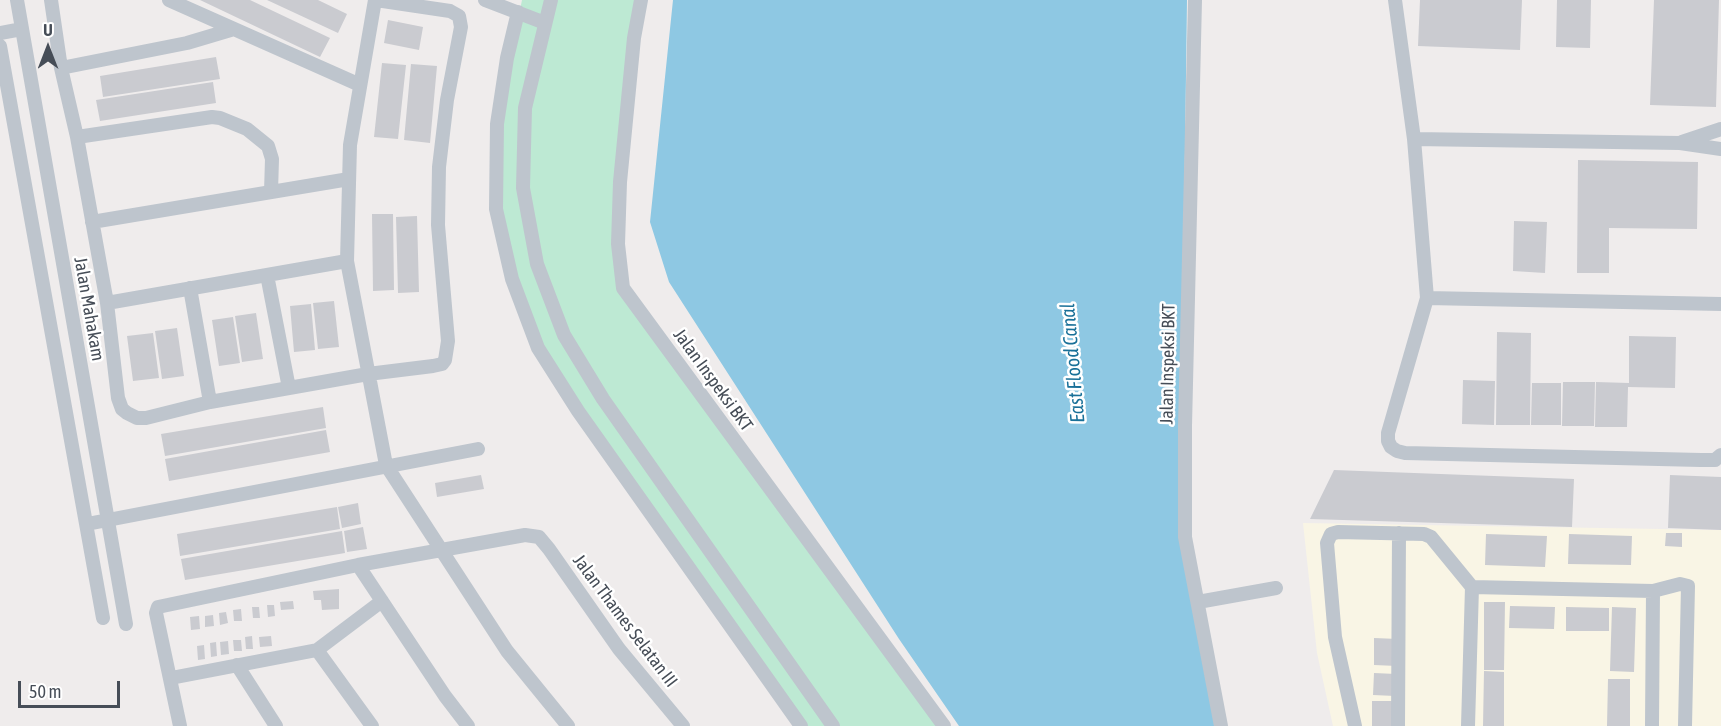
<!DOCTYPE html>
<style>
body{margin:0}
#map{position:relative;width:1721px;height:726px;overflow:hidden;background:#efecec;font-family:"Asap Condensed",sans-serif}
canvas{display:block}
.north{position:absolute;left:18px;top:18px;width:60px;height:60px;-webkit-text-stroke:4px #fff;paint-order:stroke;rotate:0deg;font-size:16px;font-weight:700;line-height:24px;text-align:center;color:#464d57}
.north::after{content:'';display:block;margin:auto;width:21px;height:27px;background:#464d57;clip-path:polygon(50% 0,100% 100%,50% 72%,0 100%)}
.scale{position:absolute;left:18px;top:681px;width:102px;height:27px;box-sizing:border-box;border:3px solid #464d57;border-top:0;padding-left:8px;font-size:18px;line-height:21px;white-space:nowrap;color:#464d57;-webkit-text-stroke:4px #fff;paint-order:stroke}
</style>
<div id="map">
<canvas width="1721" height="726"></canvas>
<div class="north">U</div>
<div class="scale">50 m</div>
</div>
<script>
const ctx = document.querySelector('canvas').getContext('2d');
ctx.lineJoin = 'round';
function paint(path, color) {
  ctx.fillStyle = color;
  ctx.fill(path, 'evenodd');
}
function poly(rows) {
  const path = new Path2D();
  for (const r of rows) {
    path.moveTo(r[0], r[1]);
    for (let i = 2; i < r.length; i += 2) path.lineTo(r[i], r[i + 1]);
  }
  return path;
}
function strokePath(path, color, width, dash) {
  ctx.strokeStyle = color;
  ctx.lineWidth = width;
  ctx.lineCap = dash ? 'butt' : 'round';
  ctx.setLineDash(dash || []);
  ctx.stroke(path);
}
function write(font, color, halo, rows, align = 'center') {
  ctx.font = font + ' "Asap Condensed",sans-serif';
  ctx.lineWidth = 5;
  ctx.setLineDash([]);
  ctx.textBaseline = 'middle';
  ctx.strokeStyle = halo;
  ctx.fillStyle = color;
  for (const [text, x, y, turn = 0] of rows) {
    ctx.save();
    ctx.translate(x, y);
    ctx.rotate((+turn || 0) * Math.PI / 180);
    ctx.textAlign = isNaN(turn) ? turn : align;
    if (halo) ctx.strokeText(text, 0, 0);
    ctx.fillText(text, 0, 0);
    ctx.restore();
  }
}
const commercial = poly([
 [1303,523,1721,530,1721,726,1333,726,1317,653]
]);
const green = poly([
 [522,0,644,0,623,154,623,288,943,726,801,726,538,348,496,209,497,124]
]);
const water = poly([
 [673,0,1187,0,1180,525,1216,726,959,726,899,639,669,282,650,222]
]);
const building = poly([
 [200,0,250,0,330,38,320,57],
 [267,0,318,0,347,14,338,33],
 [1420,0,1522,0,1520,50,1418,46],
 [1557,0,1591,0,1590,48,1556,47],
 [1654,0,1719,0,1716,107,1650,105],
 [388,20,423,27,419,50,384,43],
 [216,57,220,79,103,97,100,76],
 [382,63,406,65,398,139,374,137],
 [411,64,437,66,430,143,404,140],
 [213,82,216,103,100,121,96,100],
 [1578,160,1698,162,1697,229,1609,228,1609,273,1577,273],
 [372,214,393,214,394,290,373,291],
 [417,216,419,292,398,293,396,217],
 [1514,221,1547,222,1545,273,1513,271],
 [334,301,339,347,318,349,313,303],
 [311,304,315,350,294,352,290,306],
 [256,313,263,359,242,362,235,316],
 [233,317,240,363,219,366,212,320],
 [177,328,184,376,162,379,155,331],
 [1497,332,1531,333,1530,425,1496,425],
 [153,333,159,378,133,381,127,336],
 [1629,336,1676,337,1675,388,1628,387,1627,427,1595,427,1596,382,1629,383],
 [1463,380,1495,381,1494,425,1462,424],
 [1563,382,1595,382,1594,426,1562,426],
 [1532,383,1561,383,1561,425,1531,425],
 [323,407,326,428,165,456,161,434],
 [326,430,330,452,169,481,165,459],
 [1334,470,1574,479,1572,527,1310,519],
 [481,475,484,489,437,497,435,483],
 [1670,475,1721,477,1721,530,1668,528],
 [358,503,361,524,342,528,338,507],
 [337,507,340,529,180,556,177,534],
 [363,527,367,549,347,552,344,531],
 [342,531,345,553,185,580,181,559],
 [1666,533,1682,533,1682,547,1665,546],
 [1486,534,1547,536,1545,567,1485,565],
 [1569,534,1632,536,1631,565,1568,564],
 [339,589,339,609,322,610,321,600,314,600,313,591],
 [293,601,294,609,281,610,280,602],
 [1484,602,1505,602,1504,670,1484,670],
 [267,605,274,605,275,616,268,617],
 [1510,606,1555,607,1554,629,1509,628],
 [252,607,259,607,260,618,253,618],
 [1566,607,1609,608,1609,631,1566,631],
 [1612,607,1636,608,1634,672,1610,671],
 [241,609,242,621,234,621,233,610],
 [226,612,228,623,220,625,219,613],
 [213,615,214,626,205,627,205,616],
 [199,616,200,629,191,630,190,617],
 [252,636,253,649,246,649,245,637],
 [271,636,272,646,260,647,259,637],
 [1374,638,1398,639,1397,666,1374,665],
 [233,640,241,640,242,651,234,651],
 [228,641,229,654,221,655,220,642],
 [216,642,217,656,211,657,210,643],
 [204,645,205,659,198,660,197,646],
 [1484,671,1504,672,1504,726,1483,726],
 [1374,673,1396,674,1395,696,1373,695],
 [1608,679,1630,679,1630,726,1607,726],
 [1372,701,1395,701,1395,726,1372,726]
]);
const minor = poly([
 [17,0,126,624],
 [51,0,61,68,77,137,107,303,118,398,122,409,127,413,137,418,146,418,210,402,368,374,433,366,442,364,445,360,448,341,438,225,439,167,447,100,461,27,459,16,450,11,376,0],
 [169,0,360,85],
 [375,0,350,145,347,261,386,465,507,651,568,726],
 [485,0,545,23],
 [551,0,525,108,523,188,537,264,564,335,603,399,833,726],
 [641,0,634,38,620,182,618,244,623,288,944,726],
 [1195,0,1185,426,1185,537,1221,726],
 [1395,0,1414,139,1427,298,1388,433,1388,441,1391,447,1397,451,1405,453,1701,460,1715,460,1721,455],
 [518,12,507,58,497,124,496,209,512,279,538,348,578,411,801,726],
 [0,33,22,29],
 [0,46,103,618],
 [61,68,187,43,234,29],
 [77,137,212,117,220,118,247,129,268,146,272,159,271,192],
 [1414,139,1680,143,1721,149],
 [1682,142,1721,129],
 [92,222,349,179],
 [267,275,289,388],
 [190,288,210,402],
 [1427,298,1721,304],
 [107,303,347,261],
 [87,524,478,449],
 [358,565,445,696,468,726],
 [1653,591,1680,584,1688,586,1685,726],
 [1198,602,1276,588],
 [317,650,372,726],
 [237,665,276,726],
 [171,678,317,650,382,601],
 [180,726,156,613,158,607,358,565,525,535,539,537,549,549,619,649,683,726],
 [1355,726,1335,637,1327,543,1331,534,1338,532,1424,534,1431,537,1472,587],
 [1398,726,1399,533],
 [1468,726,1472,587,1653,591,1652,726]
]);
const streetNames = [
 ["Jalan Mahakam",89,309,80],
 ["Jalan Inspeksi BKT",1168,364,-89],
 ["Jalan Inspeksi BKT",713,380,54],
 ["Jalan Thames Selatan III",625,621,53]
];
const waterNames = [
 ["East Flood Canal",1073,363,-95]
];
paint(commercial, '#f9f5e5');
paint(green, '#bde9d3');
paint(water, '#8ec8e3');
paint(building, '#cacbd0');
strokePath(minor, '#bec5cd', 14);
write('18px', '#464d57', '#fff', streetNames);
write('italic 20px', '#197098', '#fff', waterNames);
</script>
